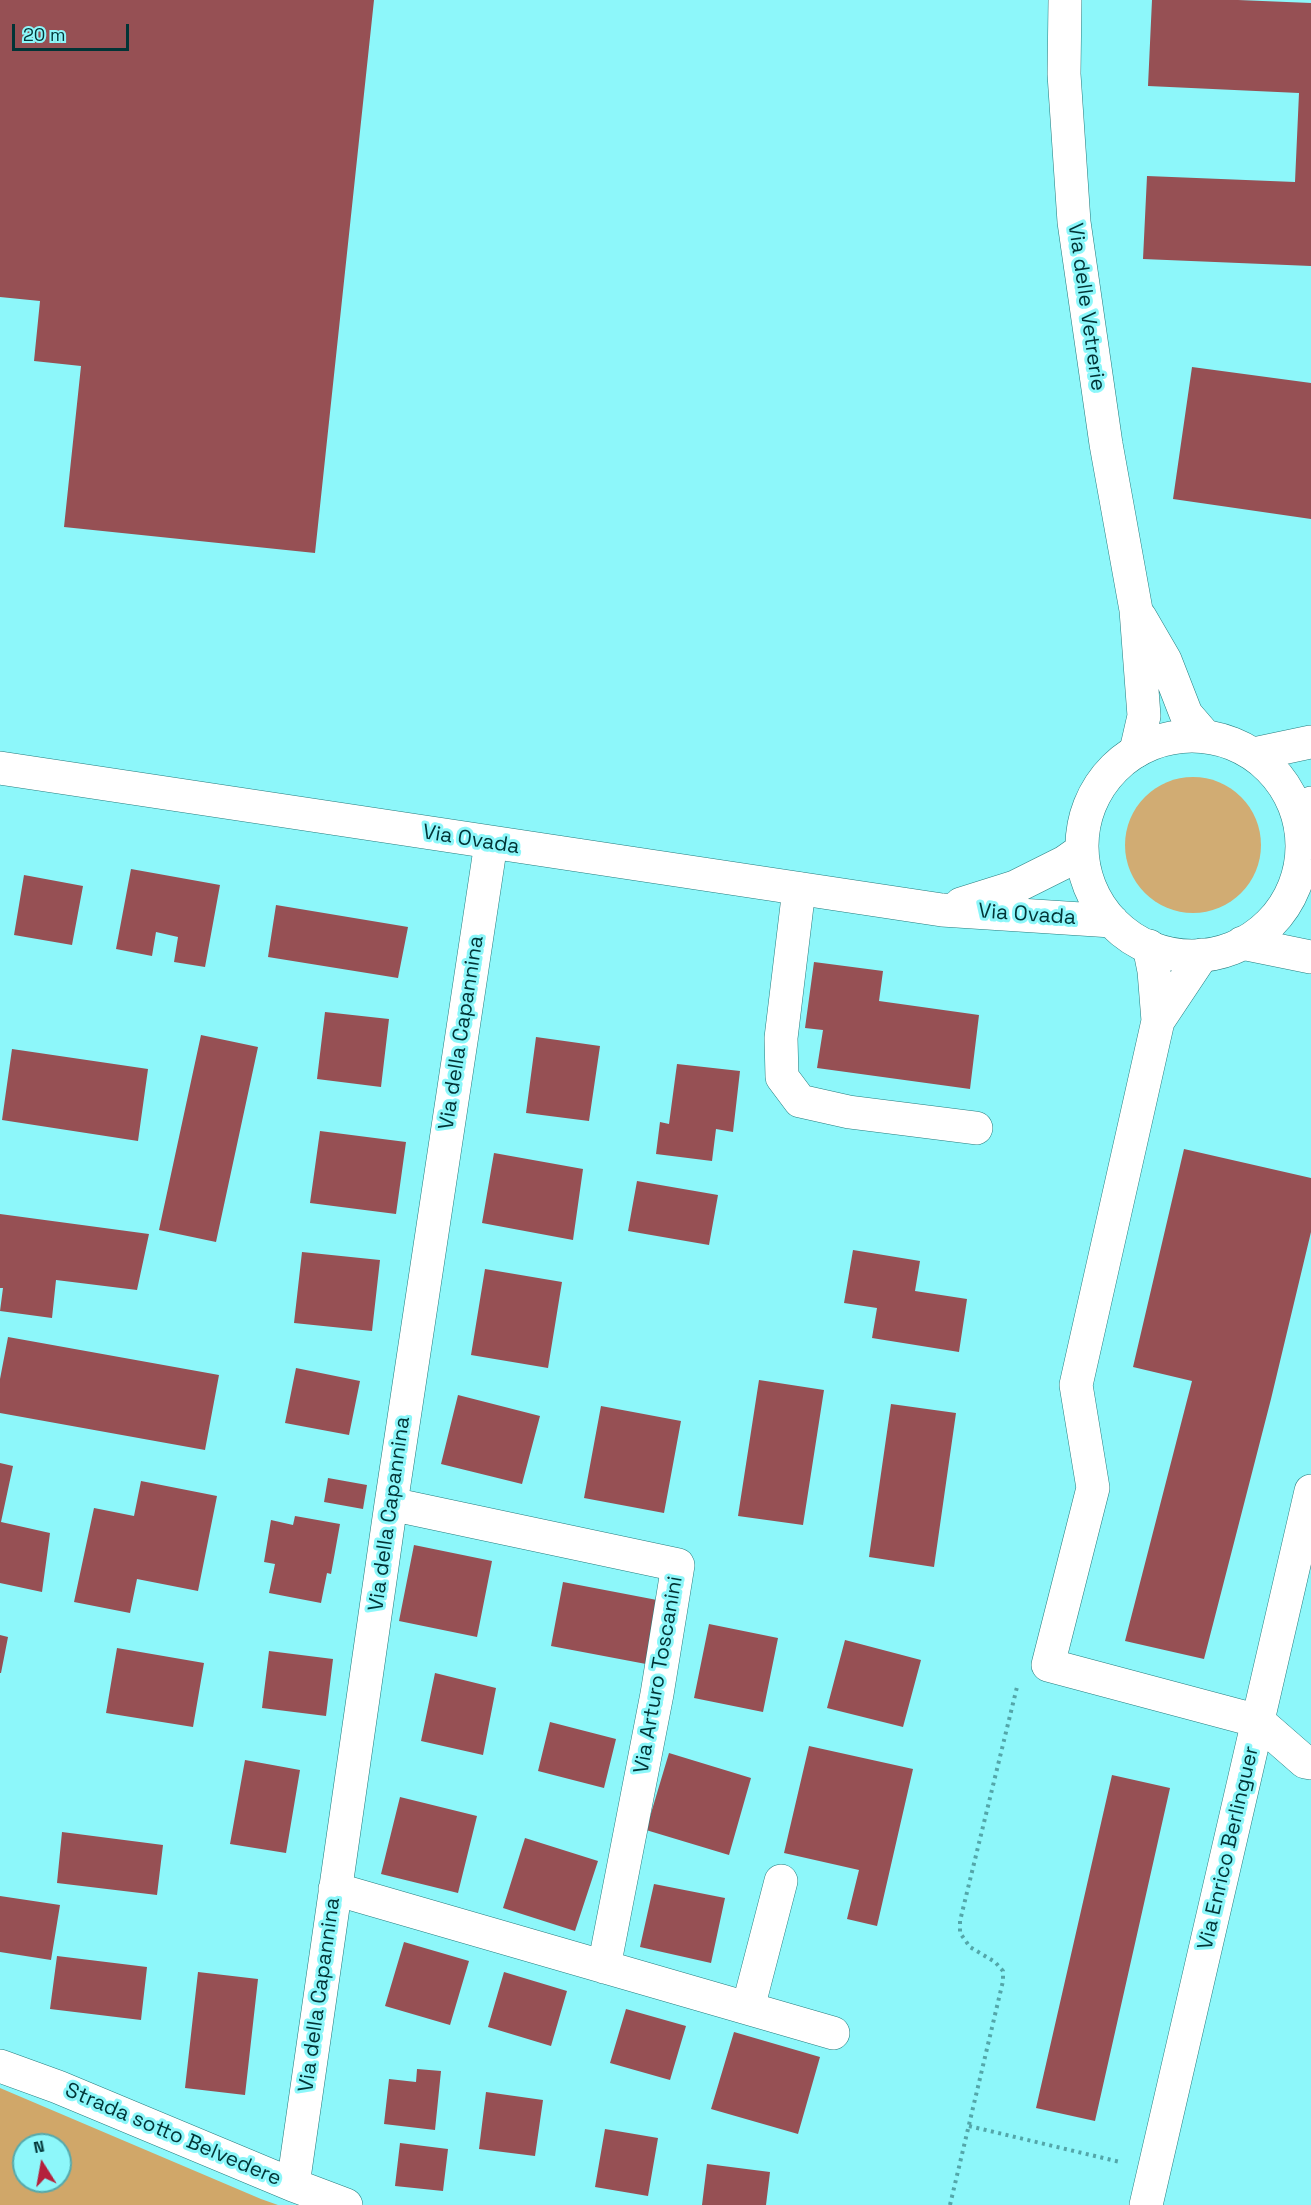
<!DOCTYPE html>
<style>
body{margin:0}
#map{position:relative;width:1311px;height:2205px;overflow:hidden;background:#8df7fa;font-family:"Space Grotesk",sans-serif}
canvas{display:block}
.north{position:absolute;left:12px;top:2133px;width:60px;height:60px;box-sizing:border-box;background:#8df7fa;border:2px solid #55a9ac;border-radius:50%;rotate:349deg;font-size:16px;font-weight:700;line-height:24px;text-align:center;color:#013436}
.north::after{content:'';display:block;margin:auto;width:21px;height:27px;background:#b4213c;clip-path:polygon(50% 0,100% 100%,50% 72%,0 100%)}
.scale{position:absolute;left:12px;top:24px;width:117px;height:27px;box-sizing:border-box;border:3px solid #013436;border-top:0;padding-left:8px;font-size:18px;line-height:21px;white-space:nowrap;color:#013436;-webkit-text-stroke:4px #8df7fa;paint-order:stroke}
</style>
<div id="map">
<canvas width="1311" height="2205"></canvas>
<div class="north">N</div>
<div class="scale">20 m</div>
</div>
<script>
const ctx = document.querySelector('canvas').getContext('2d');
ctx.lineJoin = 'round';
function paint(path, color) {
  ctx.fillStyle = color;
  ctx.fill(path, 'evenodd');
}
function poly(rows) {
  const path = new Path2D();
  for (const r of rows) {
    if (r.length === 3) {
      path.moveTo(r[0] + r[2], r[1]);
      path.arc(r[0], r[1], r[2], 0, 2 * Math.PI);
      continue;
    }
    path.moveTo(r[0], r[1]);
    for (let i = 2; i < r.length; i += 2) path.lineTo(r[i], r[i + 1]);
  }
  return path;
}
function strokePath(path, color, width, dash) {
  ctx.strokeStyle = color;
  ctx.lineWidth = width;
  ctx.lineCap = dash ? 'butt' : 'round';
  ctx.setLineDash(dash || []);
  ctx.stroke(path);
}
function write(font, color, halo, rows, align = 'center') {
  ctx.font = font + ' "Space Grotesk",sans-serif';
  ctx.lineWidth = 6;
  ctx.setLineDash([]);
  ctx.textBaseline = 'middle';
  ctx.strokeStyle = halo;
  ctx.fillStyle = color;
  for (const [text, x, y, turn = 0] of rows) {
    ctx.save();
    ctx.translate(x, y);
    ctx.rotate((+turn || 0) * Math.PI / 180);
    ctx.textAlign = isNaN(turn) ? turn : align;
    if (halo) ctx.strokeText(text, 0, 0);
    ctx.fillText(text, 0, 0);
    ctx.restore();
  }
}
const green = poly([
 [1193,845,68]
]);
const forest = poly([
 [0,2088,261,2199,278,2205,0,2205],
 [24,2145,60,2145,60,2181,24,2181]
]);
const building = poly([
 [0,0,374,0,315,553,64,527,81,366,34,361,40,301,0,297],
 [1152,0,1238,0,1311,3,1311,266,1143,259,1147,176,1295,182,1299,93,1148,86],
 [1192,367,1311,383,1311,519,1173,499],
 [131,869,220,885,205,967,174,962,178,937,156,932,152,956,116,949],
 [24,875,83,886,72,945,14,935],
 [276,905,408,927,398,978,268,957],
 [814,962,883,971,879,1001,979,1015,970,1089,817,1068,823,1030,805,1028],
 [325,1012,389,1019,381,1087,317,1079],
 [201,1035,258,1047,216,1242,159,1230],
 [536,1037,600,1046,589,1121,526,1113],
 [12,1049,148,1069,138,1141,2,1120],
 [677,1064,740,1071,733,1132,716,1129,712,1161,656,1154,660,1122,669,1124],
 [320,1131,406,1142,396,1214,310,1203],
 [1184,1149,1311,1178,1311,1232,1271,1399,1204,1659,1125,1641,1192,1381,1133,1367],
 [494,1153,583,1169,573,1240,482,1223],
 [637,1181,718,1195,709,1245,628,1231],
 [0,1214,149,1234,137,1290,56,1280,52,1318,0,1311,3,1288,0,1288],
 [853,1250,920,1261,915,1291,967,1299,959,1352,872,1338,877,1308,844,1303],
 [302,1252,380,1260,372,1331,294,1323],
 [485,1269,562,1282,548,1368,471,1355],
 [8,1337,219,1375,205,1450,0,1413,0,1379],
 [296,1368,360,1381,349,1435,285,1423],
 [759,1380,824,1390,803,1525,738,1516],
 [458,1395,540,1416,522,1484,441,1464],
 [891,1404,956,1413,934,1567,869,1557],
 [601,1406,681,1421,664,1513,584,1498],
 [0,1463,13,1466,1,1522,50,1533,42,1592,0,1583],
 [328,1478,367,1485,363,1509,324,1502],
 [141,1481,217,1496,198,1591,137,1579,130,1613,74,1602,94,1508,134,1516],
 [295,1516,340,1524,331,1574,327,1573,321,1603,269,1593,275,1564,264,1562,271,1520,293,1525],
 [414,1545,492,1561,477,1637,399,1621],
 [563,1582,657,1600,646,1664,551,1646],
 [709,1624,778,1638,763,1712,694,1698],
 [0,1635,8,1637,1,1673,0,1673],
 [845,1640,921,1660,903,1727,827,1708],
 [117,1648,204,1663,193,1727,106,1713],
 [269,1651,333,1659,326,1716,262,1708],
 [435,1673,496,1688,483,1755,421,1741],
 [550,1722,616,1739,604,1788,538,1771],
 [809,1746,913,1769,877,1926,847,1919,859,1870,784,1853],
 [669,1753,751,1778,729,1855,646,1830],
 [245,1760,300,1770,286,1853,230,1844],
 [1112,1775,1170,1788,1095,2121,1036,2108],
 [400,1797,477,1816,458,1893,381,1874],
 [62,1832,163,1845,157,1895,57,1883],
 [525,1838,598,1861,575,1931,503,1908],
 [654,1884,725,1898,711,1963,640,1947],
 [0,1896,60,1905,51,1960,0,1952],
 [404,1942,469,1961,450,2025,385,2006],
 [57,1956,147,1967,141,2020,50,2009],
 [198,1972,258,1979,245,2095,185,2088],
 [504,1972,567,1991,551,2046,488,2027],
 [626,2009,686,2026,670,2080,610,2063],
 [734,2032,820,2057,798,2134,711,2109],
 [417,2069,441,2071,435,2130,384,2124,389,2079,416,2082],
 [486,2092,543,2100,535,2156,479,2149],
 [605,2129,658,2138,648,2196,595,2187],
 [400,2143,448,2149,443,2191,395,2186],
 [707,2164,770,2172,766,2205,702,2205]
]);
const path = poly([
 [969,2126,1120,2162],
 [950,2205,1003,1981,1003,1971,995,1962,970,1947,960,1933,960,1921,1017,1687]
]);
const minor = poly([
 [1065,0,1064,74,1074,222,1106,444,1136,610,1144,716,1136,751],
 [1140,617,1165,660,1186,714,1205,736],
 [1254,754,1311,742],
 [1301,829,1311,803],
 [799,889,781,1038,782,1077,800,1101,849,1112,976,1128],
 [1149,946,1154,971,1158,1021,1076,1385,1093,1488,1048,1665,1258,1721,1305,1762,1311,1763],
 [1158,1021,1202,955],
 [391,1504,678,1565,657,1694,604,1967],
 [335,1889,833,2033],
 [748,2008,781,1881],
 [0,2066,58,2087,293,2185,346,2205],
 [293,2185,391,1504,491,843],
 [1146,2205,1311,1491]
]);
const major = poly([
 [1192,846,110],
 [0,768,942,910,1112,921],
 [961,904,1015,887,1065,862,1082,850],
 [1242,943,1311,957]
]);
const streetNames = [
 ["Via delle Vetrerie",1086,307,82],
 ["Via Ovada",471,840,9],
 ["Via Ovada",1027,915,4],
 ["Via della Capannina",462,1033,-81],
 ["Via della Capannina",390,1514,-82],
 ["Via Arturo Toscanini",659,1675,-80],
 ["Via Enrico Berlinguer",1229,1848,-77],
 ["Via della Capannina",320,1995,-82],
 ["Strada sotto Belvedere",173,2135,23]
];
paint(green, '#d1ac73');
paint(forest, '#d0a769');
paint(building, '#965054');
strokePath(minor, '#267c7e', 34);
strokePath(major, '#267c7e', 34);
strokePath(path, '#53a6a9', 4, [3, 4.5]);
strokePath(minor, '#fff', 33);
strokePath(major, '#fff', 33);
write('21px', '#013436', '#8df7fa', streetNames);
</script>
